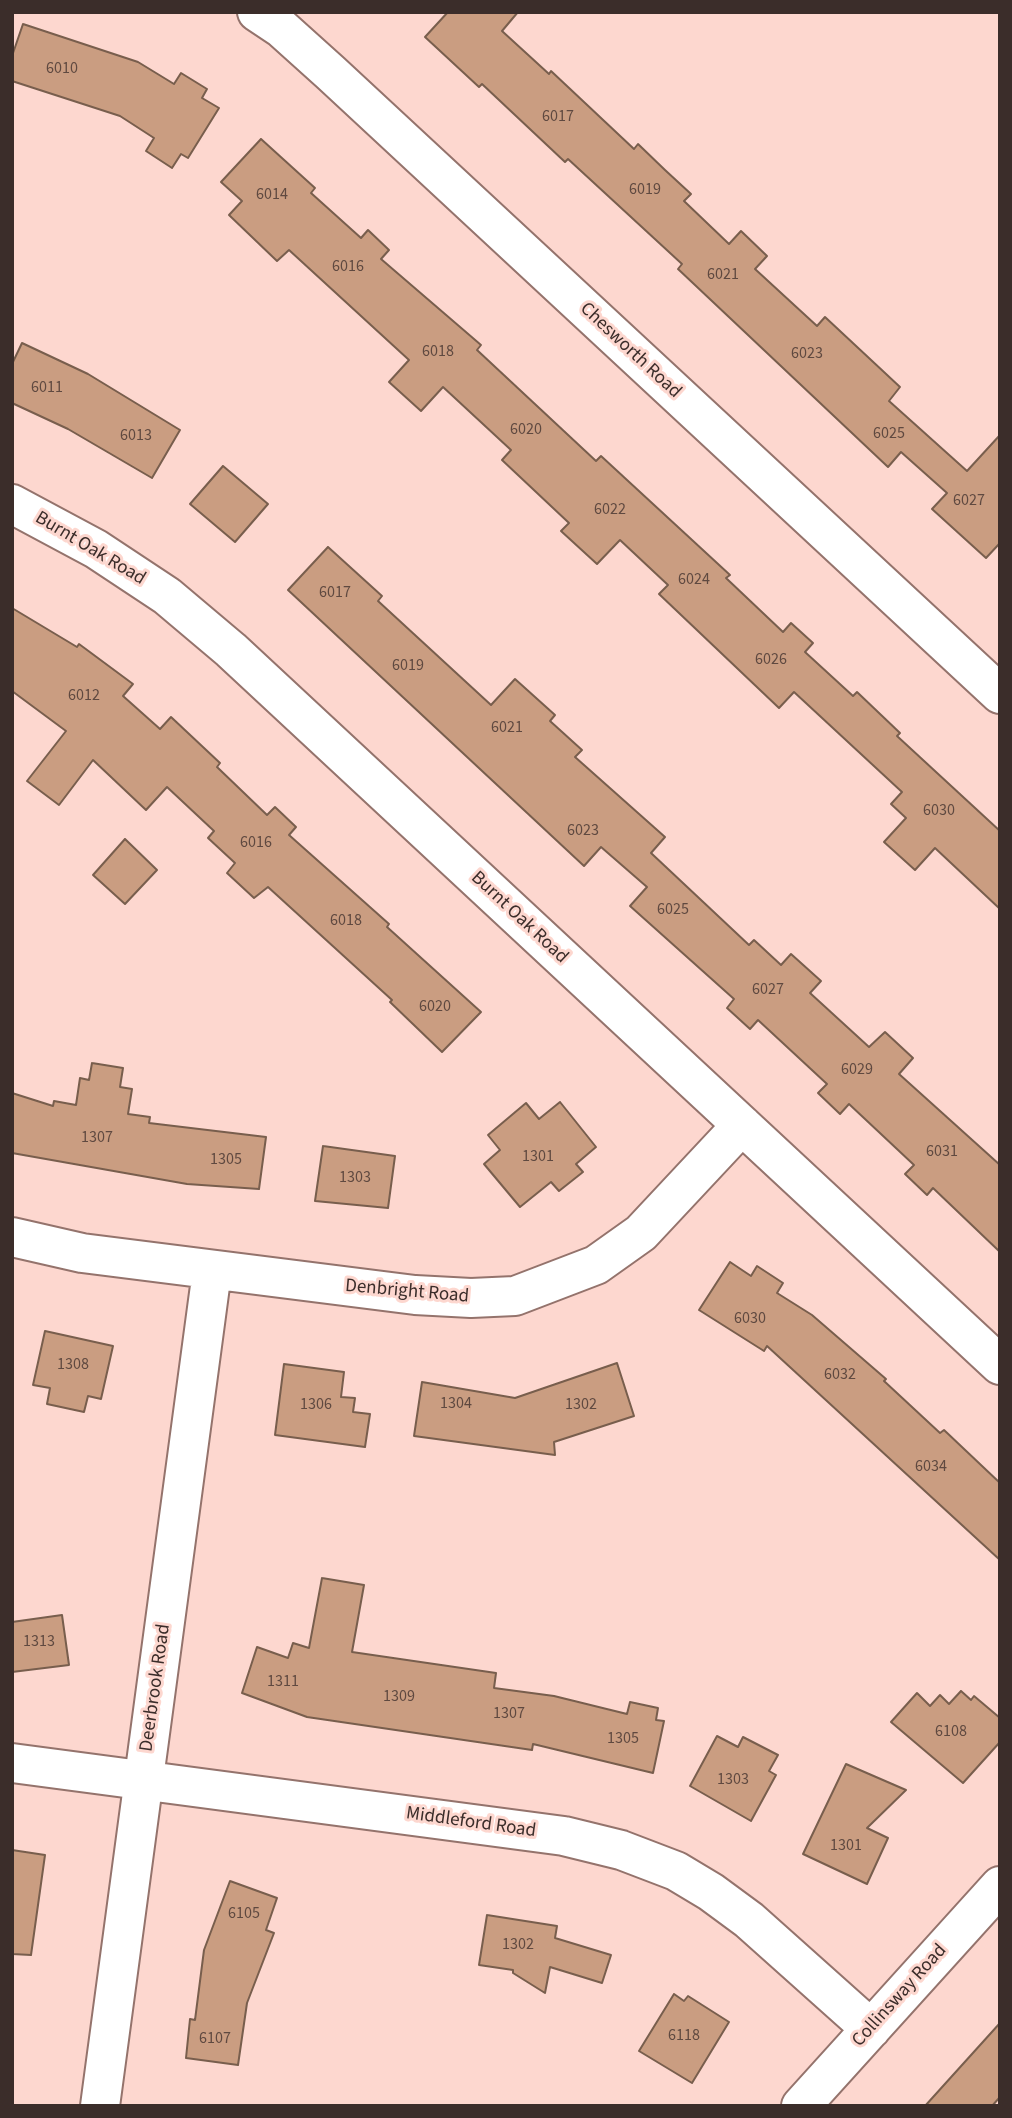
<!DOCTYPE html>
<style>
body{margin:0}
#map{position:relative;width:1012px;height:2118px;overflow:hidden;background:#fdd7cf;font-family:"Source Sans 3",sans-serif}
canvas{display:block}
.frame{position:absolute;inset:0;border:14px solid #3b2d2a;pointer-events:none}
</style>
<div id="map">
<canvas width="1012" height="2118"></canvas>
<div class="frame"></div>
</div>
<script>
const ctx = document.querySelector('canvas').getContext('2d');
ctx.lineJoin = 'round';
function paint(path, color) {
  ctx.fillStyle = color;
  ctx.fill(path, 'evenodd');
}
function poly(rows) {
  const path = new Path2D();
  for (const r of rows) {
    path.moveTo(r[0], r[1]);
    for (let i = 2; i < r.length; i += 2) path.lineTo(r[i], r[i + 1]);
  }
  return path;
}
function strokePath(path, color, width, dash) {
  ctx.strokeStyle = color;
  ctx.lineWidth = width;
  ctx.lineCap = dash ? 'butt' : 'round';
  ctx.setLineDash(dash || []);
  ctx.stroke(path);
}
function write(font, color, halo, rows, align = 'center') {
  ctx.font = font + ' "Source Sans 3",sans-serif';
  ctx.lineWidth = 6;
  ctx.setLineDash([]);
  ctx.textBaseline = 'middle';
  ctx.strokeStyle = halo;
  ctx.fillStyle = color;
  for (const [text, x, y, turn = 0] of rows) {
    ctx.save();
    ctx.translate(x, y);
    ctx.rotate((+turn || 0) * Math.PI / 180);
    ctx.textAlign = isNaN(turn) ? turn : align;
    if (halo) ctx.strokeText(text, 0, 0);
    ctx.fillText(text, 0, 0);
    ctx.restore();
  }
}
const building = poly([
 [448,12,518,12,502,31,549,74,551,71,634,149,638,144,665,170,691,194,684,201,729,244,741,231,767,256,755,269,817,326,825,317,900,387,889,401,967,471,1000,435,1000,543,986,558,932,509,947,493,901,452,888,467,678,269,682,264,568,159,565,162,482,84,479,87,425,37,448,12],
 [23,24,138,62,174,84,181,73,207,89,202,98,219,108,188,158,181,154,172,168,146,151,154,138,120,116,12,81,12,56,23,24],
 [261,139,315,188,311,193,361,238,368,230,389,250,381,259,481,345,477,350,596,461,601,456,730,575,726,578,783,632,791,623,813,643,805,652,853,696,857,692,900,733,897,736,1000,831,1000,909,935,848,915,870,884,842,906,818,891,804,902,792,794,692,779,708,659,594,668,585,620,540,597,564,561,531,569,523,502,460,511,450,443,387,421,411,389,382,409,360,289,250,277,261,229,215,242,201,221,182,261,139],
 [22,343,88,374,180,430,152,478,68,429,12,403,12,364,22,343],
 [223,466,268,504,235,542,190,504,223,466],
 [328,547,382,596,378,601,491,705,515,679,555,715,550,721,582,750,575,757,665,837,651,853,749,945,754,940,781,965,791,954,821,981,810,993,869,1047,885,1032,913,1058,899,1074,1000,1165,1000,1252,933,1188,927,1195,905,1174,914,1165,849,1104,840,1114,818,1093,827,1084,758,1020,750,1029,727,1008,734,999,630,906,647,887,601,847,584,866,288,590,328,547],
 [12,608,77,647,79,644,133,684,123,696,160,729,171,717,220,763,217,767,267,815,275,807,296,827,289,835,389,924,387,927,481,1012,442,1052,390,1002,392,1000,268,887,254,898,227,873,235,863,208,838,214,831,167,787,146,810,93,760,59,805,27,781,66,731,12,691,12,608],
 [125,839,157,870,125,904,93,875,125,839],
 [92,1063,123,1068,120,1087,132,1089,128,1114,150,1117,149,1123,266,1137,259,1189,187,1184,12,1153,12,1093,53,1106,54,1101,76,1105,80,1078,89,1080,92,1063],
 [560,1102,596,1147,576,1164,583,1172,559,1191,551,1182,520,1207,484,1164,500,1150,488,1135,526,1103,539,1119,560,1102],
 [323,1146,395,1156,388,1208,315,1201,323,1146],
 [730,1262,751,1276,757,1266,783,1283,777,1293,812,1315,886,1379,884,1381,940,1433,944,1430,1000,1483,1000,1560,767,1346,764,1351,699,1310,730,1262],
 [45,1331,113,1346,101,1399,88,1396,84,1412,47,1404,50,1388,33,1385,45,1331],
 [617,1363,634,1416,554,1442,555,1455,414,1436,422,1382,515,1398,617,1363],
 [284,1364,344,1372,341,1397,355,1398,353,1412,370,1414,365,1447,275,1435,284,1364],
 [322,1578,364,1585,352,1652,496,1673,494,1688,554,1696,627,1714,630,1702,658,1708,656,1720,664,1721,653,1773,533,1744,532,1750,307,1717,242,1693,257,1647,288,1658,293,1643,309,1648,322,1578],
 [62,1615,69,1665,12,1672,12,1622,62,1615],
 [961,1691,971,1700,974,1696,1000,1718,1000,1742,963,1783,891,1722,917,1693,930,1706,940,1695,949,1704,961,1691],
 [717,1736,738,1747,743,1737,778,1755,769,1771,776,1775,751,1821,690,1786,717,1736],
 [846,1764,906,1790,867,1828,888,1838,867,1884,803,1854,846,1764],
 [12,1850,45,1855,31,1955,12,1954,12,1850],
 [230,1881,277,1898,266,1930,274,1933,247,2003,238,2065,186,2058,190,2019,195,2020,204,1950,230,1881],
 [487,1915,557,1926,555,1938,611,1955,602,1983,550,1967,545,1993,513,1973,513,1970,479,1965,487,1915],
 [674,1994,684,2001,688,1996,729,2022,692,2083,639,2051,674,1994],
 [1000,2023,1000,2097,992,2106,925,2106,1000,2023]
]);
const street = poly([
 [12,504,96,549,167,596,231,650,1000,1365],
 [12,1237,82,1253,415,1295,471,1298,515,1296,596,1265,641,1233,742,1125],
 [12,1763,564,1836,621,1850,676,1871,711,1892,749,1920,871,2029],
 [100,2106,212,1271],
 [801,2106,1000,1886]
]);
const secondary = poly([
 [257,12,281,28,331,73,1000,694]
]);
const numberNames = [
 ["6010",62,69],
 ["6017",558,117],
 ["6019",645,190],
 ["6014",272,195],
 ["6016",348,267],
 ["6021",723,275],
 ["6018",438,352],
 ["6023",807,354],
 ["6011",47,388],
 ["6020",526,430],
 ["6025",889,434],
 ["6013",136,436],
 ["6027",969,501],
 ["6022",610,510],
 ["6024",694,580],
 ["6017",335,593],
 ["6026",771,660],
 ["6019",408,666],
 ["6012",84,696],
 ["6021",507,728],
 ["6030",939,811],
 ["6023",583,831],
 ["6016",256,843],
 ["6025",673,910],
 ["6018",346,921],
 ["6027",768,990],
 ["6020",435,1007],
 ["6029",857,1070],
 ["1307",97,1138],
 ["6031",942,1152],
 ["1301",538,1157],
 ["1305",226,1160],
 ["1303",355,1178],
 ["6030",750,1319],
 ["1308",73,1365],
 ["6032",840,1375],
 ["1304",456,1404],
 ["1306",316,1405],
 ["1302",581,1405],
 ["6034",931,1467],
 ["1313",39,1642],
 ["1311",283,1682],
 ["1309",399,1697],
 ["1307",509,1714],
 ["6108",951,1732],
 ["1305",623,1739],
 ["1303",733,1780],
 ["1301",846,1846],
 ["6105",244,1914],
 ["1302",518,1945],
 ["6118",684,2036],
 ["6107",215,2039]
];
const streetNames = [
 ["Chesworth Road",630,351,43],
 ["Burnt Oak Road",90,549,31],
 ["Burnt Oak Road",519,918,43],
 ["Denbright Road",407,1292,5],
 ["Deerbrook Road",156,1688,-82],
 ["Middleford Road",471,1823,8],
 ["Collinsway Road",900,1996,-48]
];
paint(building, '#ca9d81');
strokePath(building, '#785e4d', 2);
strokePath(street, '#94736c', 42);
strokePath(secondary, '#94736c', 42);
strokePath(street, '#fff', 38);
strokePath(secondary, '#fff', 38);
write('16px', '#5f4940', null, numberNames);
write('19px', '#3b2d2a', '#fdd7cf', streetNames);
</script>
